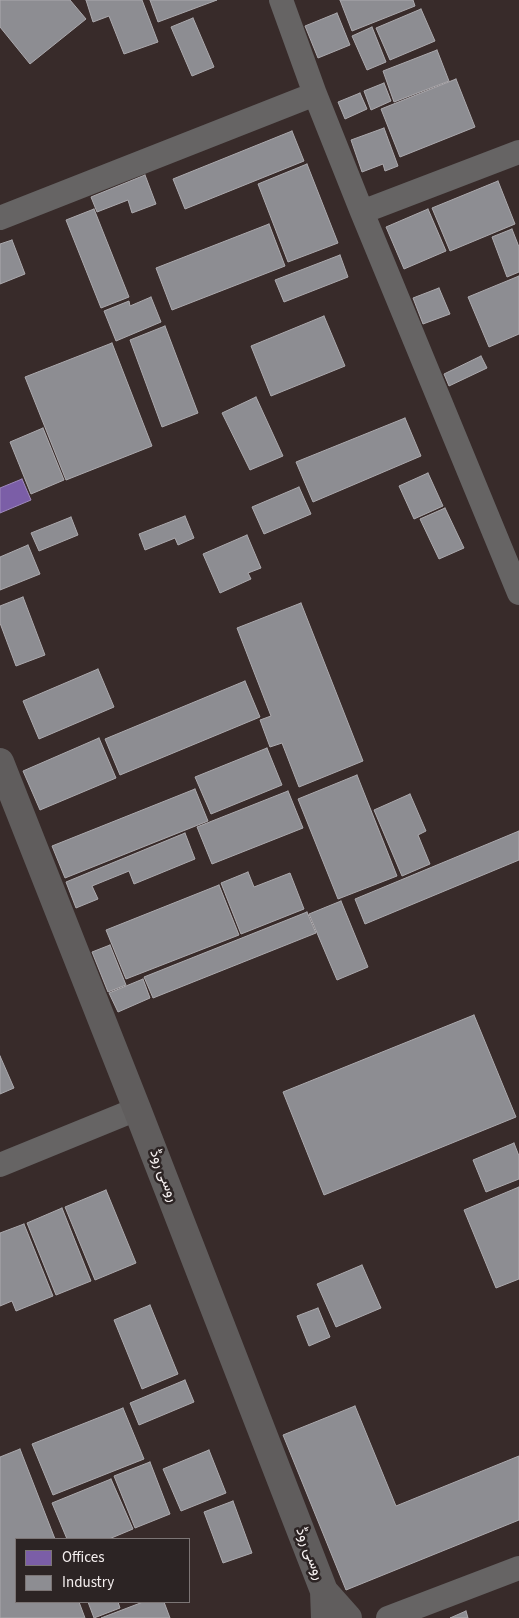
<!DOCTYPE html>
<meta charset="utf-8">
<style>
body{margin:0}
#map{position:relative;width:519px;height:1618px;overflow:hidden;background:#2a2626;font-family:"Source Sans 3",sans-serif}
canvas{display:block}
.legend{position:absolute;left:15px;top:1538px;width:175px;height:65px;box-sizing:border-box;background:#2c2424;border:1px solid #7c7575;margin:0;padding:6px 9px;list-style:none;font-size:15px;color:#f5efef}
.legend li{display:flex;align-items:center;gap:10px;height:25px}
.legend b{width:25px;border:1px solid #7c7575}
</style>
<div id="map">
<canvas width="519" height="1618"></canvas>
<ul class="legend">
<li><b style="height:14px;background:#7b5ea7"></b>Offices</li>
<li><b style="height:14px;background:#8d8d92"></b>Industry</li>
</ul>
</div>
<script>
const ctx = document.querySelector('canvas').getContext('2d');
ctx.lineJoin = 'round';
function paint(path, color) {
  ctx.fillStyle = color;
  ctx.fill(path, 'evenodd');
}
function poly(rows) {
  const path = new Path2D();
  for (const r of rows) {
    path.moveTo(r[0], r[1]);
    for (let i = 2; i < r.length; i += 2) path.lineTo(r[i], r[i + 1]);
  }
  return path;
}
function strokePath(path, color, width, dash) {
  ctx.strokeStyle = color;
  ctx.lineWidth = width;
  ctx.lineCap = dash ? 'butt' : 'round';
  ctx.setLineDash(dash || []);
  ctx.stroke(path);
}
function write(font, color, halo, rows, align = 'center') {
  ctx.font = font + ' "Source Sans 3",Vazirmatn,sans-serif';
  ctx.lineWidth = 5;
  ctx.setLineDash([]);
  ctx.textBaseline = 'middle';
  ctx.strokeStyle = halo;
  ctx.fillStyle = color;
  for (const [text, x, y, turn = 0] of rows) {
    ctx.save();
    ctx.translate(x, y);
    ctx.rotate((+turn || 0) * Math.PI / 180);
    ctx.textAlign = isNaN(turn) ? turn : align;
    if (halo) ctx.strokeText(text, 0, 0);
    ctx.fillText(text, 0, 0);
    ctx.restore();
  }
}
const built = poly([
 [0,0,519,0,519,1618,0,1618,0,513,31,500,22,479,0,488],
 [16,1539,189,1539,189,1602,16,1602]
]);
const offices = poly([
 [22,479,31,500,0,513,0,488,22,479]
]);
const industry = poly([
 [0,0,70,0,86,19,30,64,0,27,0,0],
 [86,0,142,0,158,42,124,54,109,16,93,22,86,0],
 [150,0,217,0,158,22,150,0],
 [340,0,413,0,415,6,352,31,340,0],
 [421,9,435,41,390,60,376,28,421,9],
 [337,13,350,45,318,58,305,26,337,13],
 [193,18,214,67,192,76,171,27,193,18],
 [372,27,386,62,367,70,352,36,372,27],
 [437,50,449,81,394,102,383,71,437,50],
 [456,79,475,127,400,157,381,109,456,79],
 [384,83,391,101,371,110,364,91,384,83],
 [360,93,367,109,345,119,338,102,360,93],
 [384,128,398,166,385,171,383,164,362,172,351,140,384,128],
 [292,131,304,161,185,209,173,179,292,131],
 [307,164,338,243,288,262,258,184,307,164],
 [145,175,156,204,132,213,128,200,97,212,91,197,145,175],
 [498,181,515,224,450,251,432,208,498,181],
 [94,209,129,297,101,308,66,220,94,209],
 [428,209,446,251,404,269,386,227,428,209],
 [269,224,285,266,172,310,156,268,269,224],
 [512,229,519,247,519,272,507,277,492,237,512,229],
 [12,240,25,274,0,284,0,244,12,240],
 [340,255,348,277,284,302,275,280,340,255],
 [519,276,519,334,489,347,468,297,519,276],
 [439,288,450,314,423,324,413,298,439,288],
 [151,297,161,322,116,341,104,311,129,301,130,306,151,297],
 [324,316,345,366,271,396,251,346,324,316],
 [165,326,198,413,162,427,130,340,165,326],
 [112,343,152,446,66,480,25,377,112,343],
 [481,356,487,368,449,386,444,374,481,356],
 [256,397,283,456,250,470,222,413,256,397],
 [405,418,421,456,313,502,296,462,405,418],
 [43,428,64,480,31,494,10,442,43,428],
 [428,473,443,506,414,519,399,486,428,473],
 [299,487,311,514,264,534,252,507,299,487],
 [445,508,464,548,439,559,420,519,445,508],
 [185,516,194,538,178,545,175,538,145,550,139,534,185,516],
 [71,517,78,535,39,551,31,533,71,517],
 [247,535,261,568,248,573,251,579,220,593,203,554,247,535],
 [28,545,40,574,0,590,0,557,28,545],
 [23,597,45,655,16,666,0,623,0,606,23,597],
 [301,603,363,761,299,787,282,743,270,747,260,720,271,716,237,628,301,603],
 [98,669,114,707,39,739,23,701,98,669],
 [245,681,260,717,120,775,105,739,245,681],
 [99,738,116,778,40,810,23,771,99,738],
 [267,748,282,785,211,814,195,777,267,748],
 [357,775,397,876,338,899,298,799,357,775],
 [195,789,208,821,65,878,52,846,195,789],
 [288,791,303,828,212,864,197,827,288,791],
 [410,794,426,831,418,835,430,864,402,876,374,810,410,794],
 [519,831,519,860,365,924,355,899,519,831],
 [185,833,195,859,134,884,129,871,92,886,98,899,76,908,66,882,185,833],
 [248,872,254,887,290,873,304,909,241,934,221,883,248,872],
 [219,885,239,935,126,979,106,930,219,885],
 [341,901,368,967,337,980,309,914,341,901],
 [307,912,316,933,153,998,144,977,307,912],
 [110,945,126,985,108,992,92,952,110,945],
 [143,979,150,998,118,1012,109,993,143,979],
 [474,1015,516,1117,324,1195,283,1092,474,1015],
 [0,1056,14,1088,0,1094,0,1056],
 [514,1143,519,1156,519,1179,486,1192,473,1160,514,1143],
 [519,1187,519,1279,496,1288,464,1210,519,1187],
 [106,1190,136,1263,95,1280,65,1207,106,1190],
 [62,1208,91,1281,56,1295,27,1223,62,1208],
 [24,1224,53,1296,16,1311,12,1301,0,1306,0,1233,24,1224],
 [362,1265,381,1308,336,1327,317,1284,362,1265],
 [150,1305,178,1374,142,1389,114,1320,150,1305],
 [318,1308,330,1337,309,1346,297,1316,318,1308],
 [185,1380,194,1402,139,1425,130,1403,185,1380],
 [355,1406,396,1506,519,1456,519,1520,346,1590,283,1435,355,1406],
 [123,1408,144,1459,53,1495,32,1444,123,1408],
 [20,1449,55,1539,16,1539,16,1602,79,1602,85,1618,0,1618,0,1457,20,1449],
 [209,1450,226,1493,181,1511,163,1469,209,1450],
 [150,1462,170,1514,135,1528,114,1476,150,1462],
 [111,1479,133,1529,109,1539,67,1539,52,1503,111,1479],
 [233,1501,252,1553,223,1563,204,1512,233,1501],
 [88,1602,118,1602,120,1608,94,1618,88,1602],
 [143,1602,164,1602,170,1618,101,1618,143,1602],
 [466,1611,468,1618,450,1618,466,1611]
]);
const street = poly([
 [281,0,315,94,362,212,519,593],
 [362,212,519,152],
 [0,218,315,94],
 [0,1165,137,1109],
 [388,1618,519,1568]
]);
const secondary = poly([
 [0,762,137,1109,324,1591,325,1618],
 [324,1591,348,1618]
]);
const streetNames = [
 ["روسی روڈ",163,1176,69],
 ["روسی روڈ",309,1554,69]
];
paint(built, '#382b2a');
paint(offices, '#7b5ea7');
strokePath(offices, '#a08abd', 1);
paint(industry, '#8d8d92');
strokePath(industry, '#acaaae', 1);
strokePath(street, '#666464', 24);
strokePath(secondary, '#605d5d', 28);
write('15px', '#f5efef', '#2c2424', streetNames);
</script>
